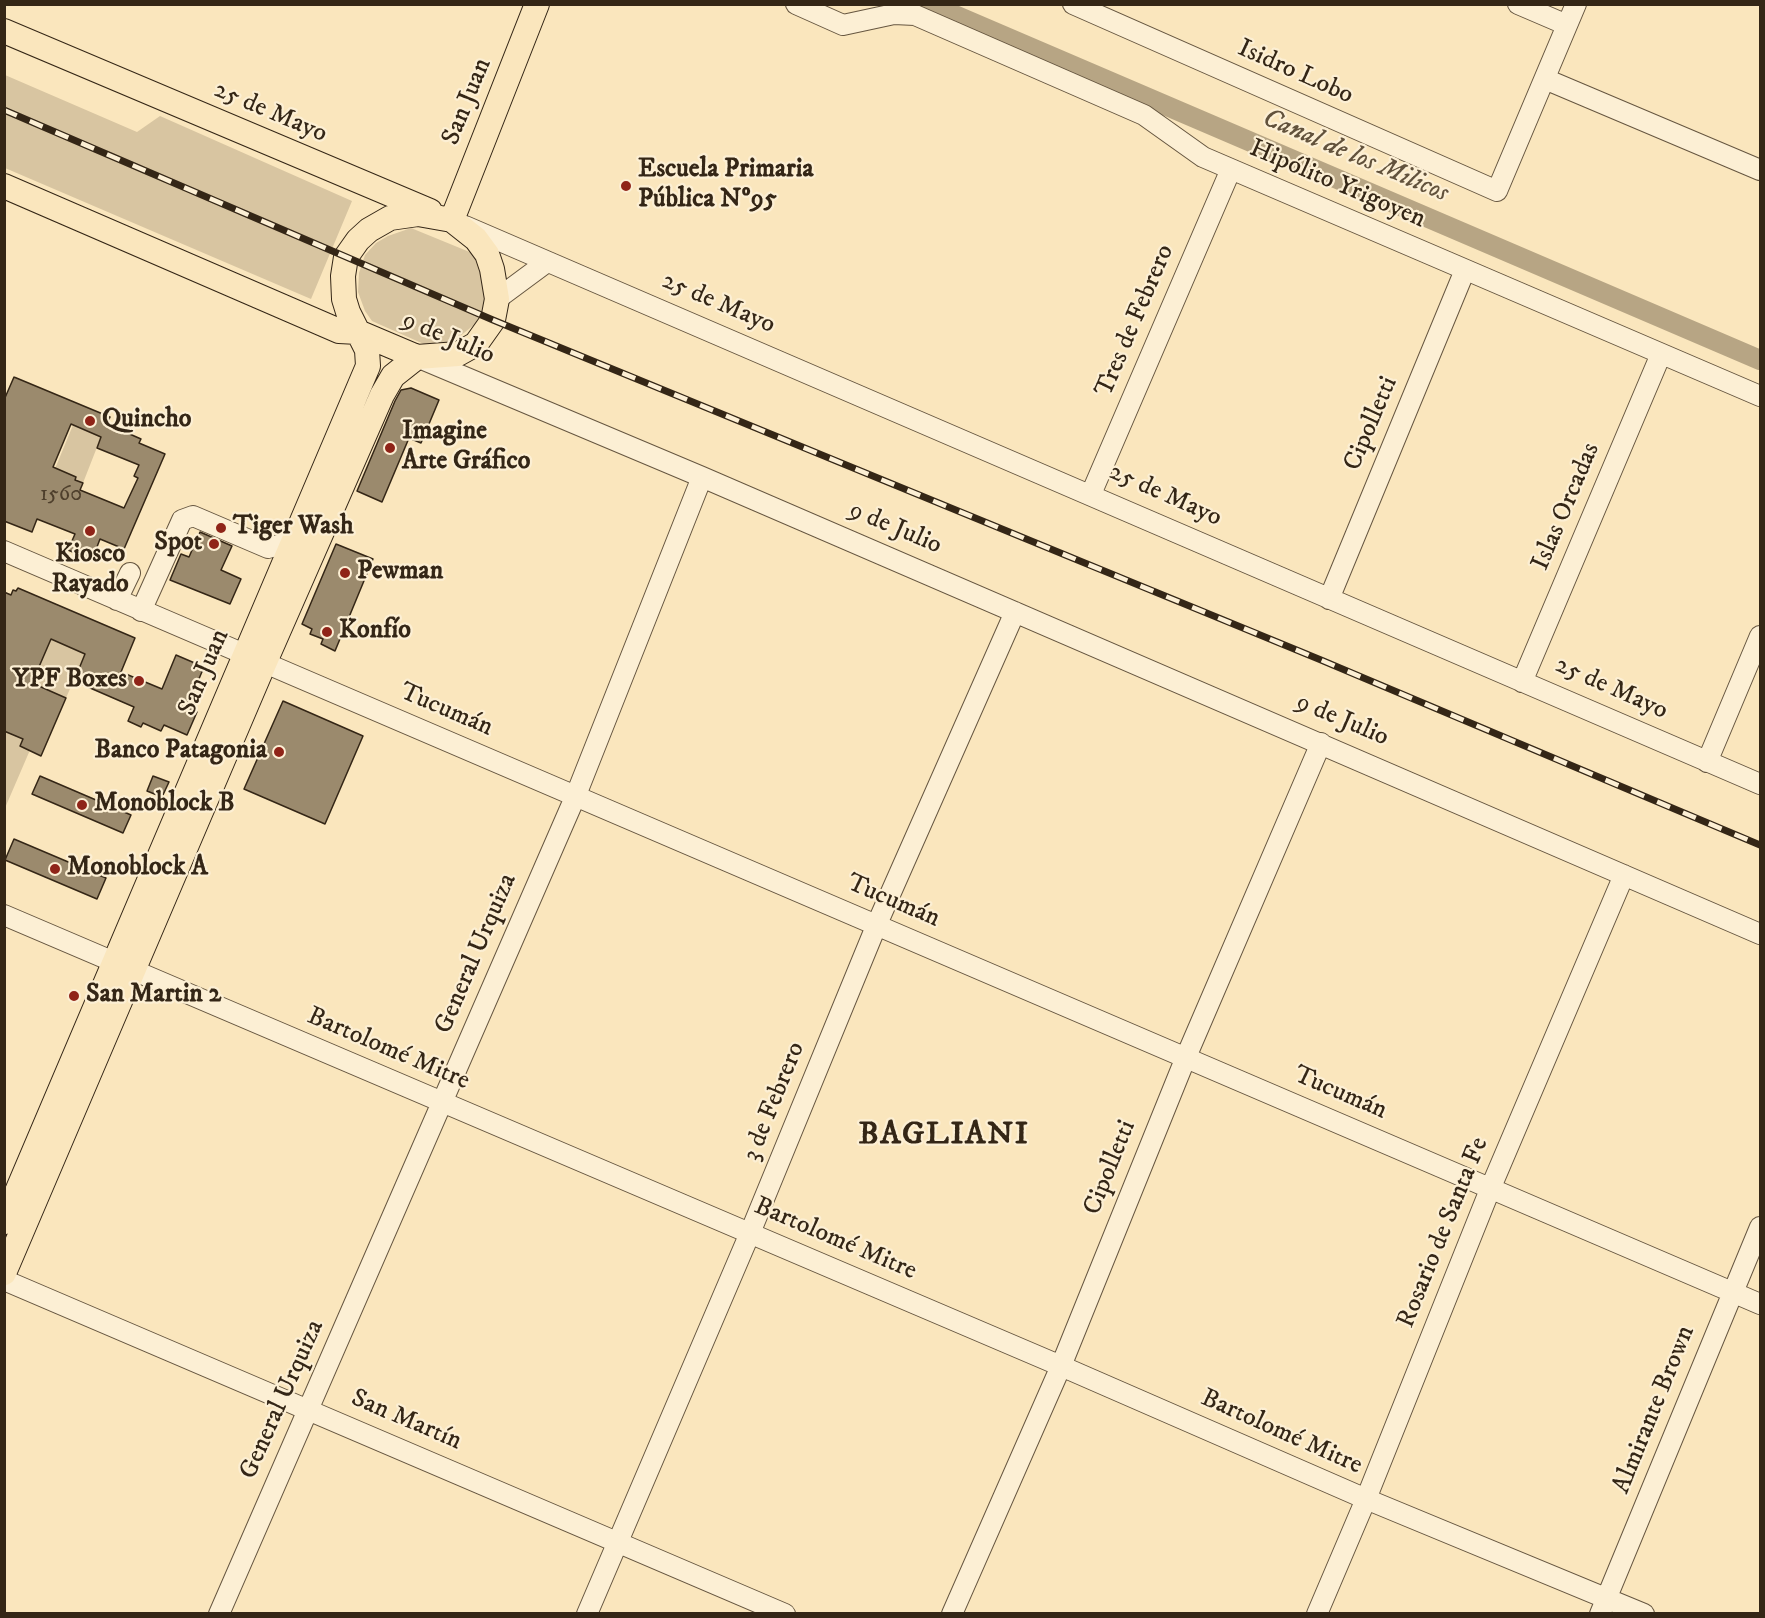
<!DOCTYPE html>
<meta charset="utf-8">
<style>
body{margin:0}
#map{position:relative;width:1765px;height:1618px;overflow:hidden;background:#fae6bd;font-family:"IM FELL DW Pica",serif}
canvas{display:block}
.frame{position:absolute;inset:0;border:6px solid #342616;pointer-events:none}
</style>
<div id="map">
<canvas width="1765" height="1618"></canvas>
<div class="frame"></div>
</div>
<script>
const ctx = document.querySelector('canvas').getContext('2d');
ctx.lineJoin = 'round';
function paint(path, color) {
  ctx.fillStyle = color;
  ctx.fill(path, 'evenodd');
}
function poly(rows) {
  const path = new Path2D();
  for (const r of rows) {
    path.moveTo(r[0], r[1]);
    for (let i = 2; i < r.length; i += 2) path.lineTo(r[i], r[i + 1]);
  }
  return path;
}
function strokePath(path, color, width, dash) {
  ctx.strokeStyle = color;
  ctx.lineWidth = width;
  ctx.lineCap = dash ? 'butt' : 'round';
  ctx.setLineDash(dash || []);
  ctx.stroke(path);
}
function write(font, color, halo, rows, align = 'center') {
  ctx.font = font + ' "IM FELL DW Pica",serif';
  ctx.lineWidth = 4.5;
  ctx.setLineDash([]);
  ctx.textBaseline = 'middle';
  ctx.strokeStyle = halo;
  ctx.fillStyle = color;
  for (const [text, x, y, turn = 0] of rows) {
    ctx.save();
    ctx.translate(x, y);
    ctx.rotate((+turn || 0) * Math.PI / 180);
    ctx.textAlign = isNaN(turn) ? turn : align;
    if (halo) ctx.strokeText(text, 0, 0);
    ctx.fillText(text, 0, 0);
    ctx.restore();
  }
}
const green = poly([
 [5,75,137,132,160,116,352,201,311,299,5,168],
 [411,228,472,253,480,266,487,298,483,313,475,324,459,337,439,345,426,345,372,321,365,311,358,292,359,273,365,255,376,243,388,236],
 [73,425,101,437,83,483,75,480,76,477,68,474,52,476],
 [51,639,85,654,66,698,32,683,33,743,5,808,5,679]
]);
const canal = poly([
 [929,4,1760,360]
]);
const building = poly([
 [14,377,110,417,107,424,141,439,139,443,165,454,124,549,100,539,92,560,68,550,75,534,37,519,32,532,4,521,4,400,14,377],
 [71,424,101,437,97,448,139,465,134,476,138,478,124,508,80,490,83,483,75,480,76,477,53,467,71,424],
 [411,388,439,400,421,443,409,438,382,502,357,491,395,401,401,390,411,388],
 [200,532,232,546,221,570,241,579,230,604,170,580,181,554,189,557,200,532],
 [336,544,373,559,335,651,321,644,323,639,310,634,312,629,302,624,336,544],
 [18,588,135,638,121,672,162,689,176,655,204,667,187,707,197,712,187,735,164,725,161,731,143,723,141,727,128,721,134,707,74,681,85,654,51,639,32,683,66,698,41,756,20,746,23,739,4,731,4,592,11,595,13,590,16,591,18,588],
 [283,701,363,736,325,824,244,789,283,701],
 [40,776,131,815,123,833,32,794,40,776],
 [153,776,169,782,162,797,147,791,153,776],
 [14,839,106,878,97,899,5,860,14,839]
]);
const minor = poly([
 [796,4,843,25,894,14,915,15,1144,115,1203,157,1760,396],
 [1073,4,1497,191,1576,4],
 [1518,4,1567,25],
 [1545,79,1760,170],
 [465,226,1760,784],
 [497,299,547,262],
 [417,357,702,477,1760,934],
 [1091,494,1231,169],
 [4,551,1760,1304],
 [1329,599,1465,270],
 [117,600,130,573],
 [141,611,182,520,193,516,268,548,293,541],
 [1522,682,1661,354],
 [1707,762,1760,636],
 [4,915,1061,1366,1366,1499,1644,1614],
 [4,1280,785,1614],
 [219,1614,576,795,702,477],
 [587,1614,750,1233,877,924,1015,612],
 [952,1614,1061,1366,1186,1057,1321,743],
 [1317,1614,1366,1499,1491,1187,1624,875],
 [1600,1614,1760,1227]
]);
const major = poly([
 [4,31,430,211],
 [4,186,339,331,358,332,417,357,458,354,476,344,493,320,497,299,492,269,487,254,476,239,452,220,418,214,390,218,369,230,358,240,346,257,343,276,344,299,348,312,367,350,368,366,4,1222],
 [452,220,537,4],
 [4,1273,264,664,382,395,393,376,417,357]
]);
const rail = poly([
 [4,110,493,320,1321,660,1760,845]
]);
const markers = [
 [626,186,6,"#8f2418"],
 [90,421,6,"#8f2418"],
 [390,448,6,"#8f2418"],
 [221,528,6,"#8f2418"],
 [90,531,6,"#8f2418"],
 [214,544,6,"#8f2418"],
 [345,573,6,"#8f2418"],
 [327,632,6,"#8f2418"],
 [139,681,6,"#8f2418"],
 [279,752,6,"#8f2418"],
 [82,805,6,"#8f2418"],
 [55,869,6,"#8f2418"],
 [74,996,6,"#8f2418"]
];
const numberNames = [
 ["1560",61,495]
];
const streetNames = [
 ["Isidro Lobo",1295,73,24],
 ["San Juan",468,102,-68],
 ["25 de Mayo",270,113,23],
 ["Hipólito Yrigoyen",1337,185,23],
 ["25 de Mayo",718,304,23],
 ["Tres de Febrero",1136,321,-67],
 ["9 de Julio",448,339,23],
 ["Cipolletti",1372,424,-67],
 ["25 de Mayo",1165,496,24],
 ["Islas Orcadas",1567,507,-67],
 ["9 de Julio",895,529,23],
 ["San Juan",205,673,-67],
 ["25 de Mayo",1611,689,24],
 ["Tucumán",446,711,23],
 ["9 de Julio",1342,721,23],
 ["Tucumán",893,902,23],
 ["General Urquiza",477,954,-67],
 ["Bartolomé Mitre",388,1050,23],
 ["Tucumán",1340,1094,23],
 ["3 de Febrero",775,1102,-68],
 ["Cipolletti",1111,1168,-68],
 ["Rosario de Santa Fe",1444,1233,-68],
 ["Bartolomé Mitre",835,1240,23],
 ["General Urquiza",283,1400,-66],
 ["Almirante Brown",1655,1410,-68],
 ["San Martín",406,1421,23],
 ["Bartolomé Mitre",1281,1433,24]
];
const poiNames = [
 ["Escuela Primaria",638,171],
 ["Pública Nº95",638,201],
 ["Quincho",102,421],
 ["Imagine",402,433],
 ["Arte Gráfico",402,463],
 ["Tiger Wash",233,528],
 ["Spot",202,544,"right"],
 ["Kiosco",90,556,"center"],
 ["Rayado",90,586,"center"],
 ["Pewman",357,573],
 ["Konfío",339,632],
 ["YPF Boxes",127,681,"right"],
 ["Banco Patagonia",267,752,"right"],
 ["Monoblock B",94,805],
 ["Monoblock A",67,869],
 ["San Martin 2",86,996]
];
const waterNames = [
 ["Canal de los Milicos",1355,157,23]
];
const districtNames = [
 ["BAGLIANI",944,1136]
];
paint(green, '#d8c5a1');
strokePath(canal, '#b7a584', 20);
paint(building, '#9b8a6d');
strokePath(building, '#342616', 1.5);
strokePath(minor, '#665640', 22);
strokePath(major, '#342616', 26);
strokePath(minor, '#fcefd4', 20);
strokePath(major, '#fae6bd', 24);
strokePath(rail, '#342616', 7);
strokePath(rail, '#fcefd4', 4.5, [14]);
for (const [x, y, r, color] of markers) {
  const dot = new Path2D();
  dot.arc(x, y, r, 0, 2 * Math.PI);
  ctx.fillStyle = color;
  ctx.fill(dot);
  strokePath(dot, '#fcefd4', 2);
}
write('22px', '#4e3f2c', null, numberNames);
write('26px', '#342616', '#fcefd4', streetNames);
write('bold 26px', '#342616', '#fcefd4', poiNames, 'left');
write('italic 27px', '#62523c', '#fcefd4', waterNames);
ctx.letterSpacing = '1.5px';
write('bold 32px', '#342616', '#fcefd4', districtNames);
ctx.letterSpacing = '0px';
</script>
